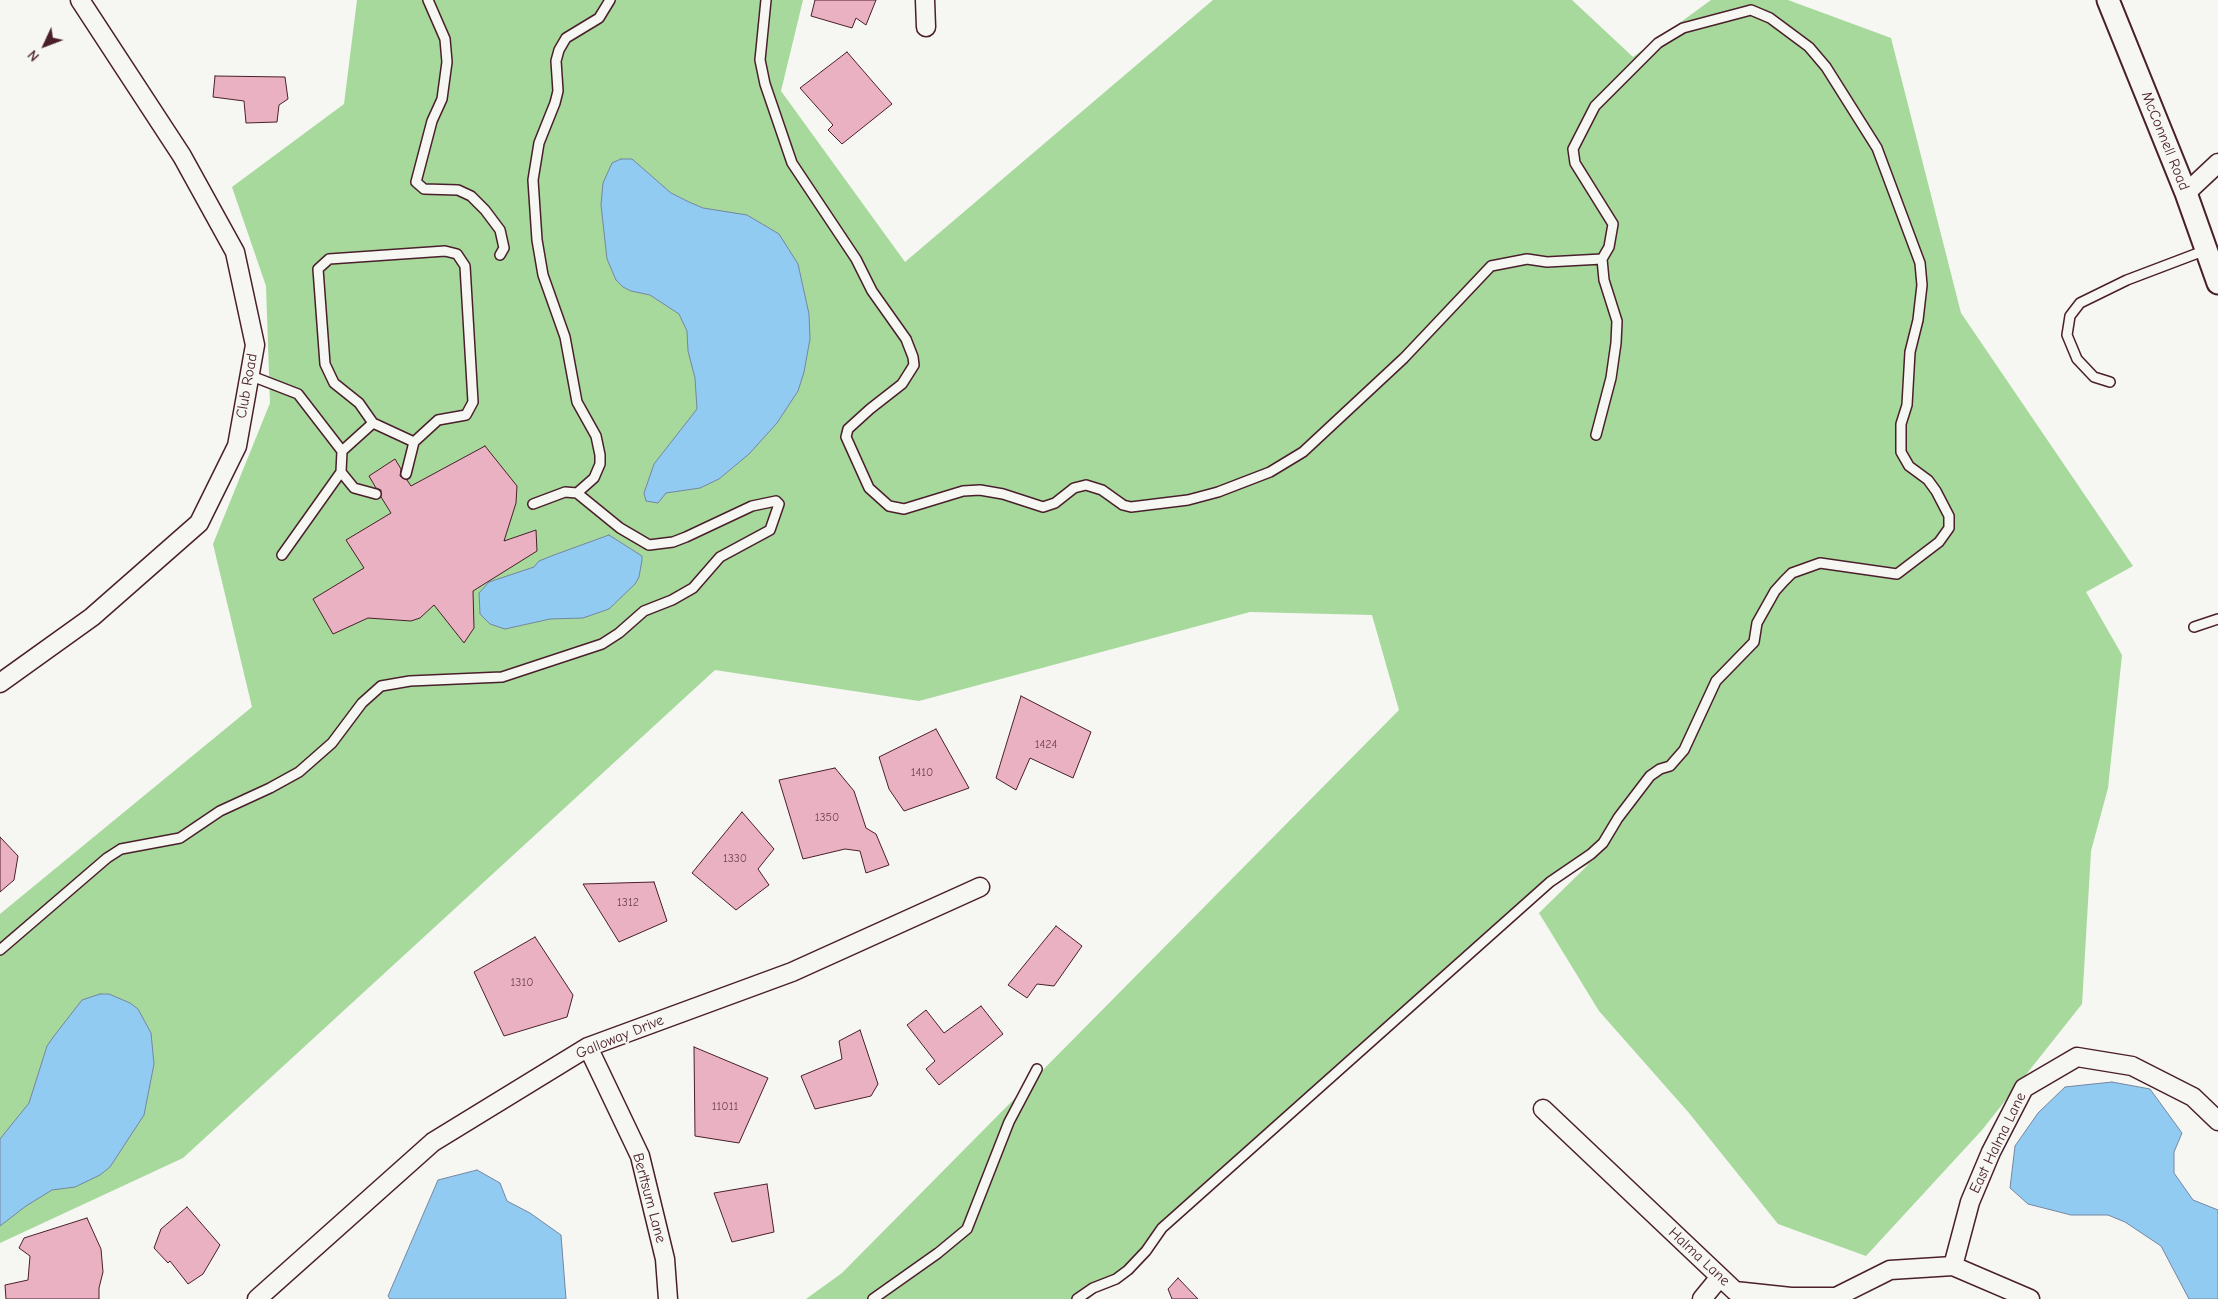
<!DOCTYPE html>
<style>
body{margin:0}
#map{position:relative;width:2218px;height:1299px;overflow:hidden;background:#f6f6f2;font-family:"Comic Neue",sans-serif}
canvas{display:block}
.north{position:absolute;left:20px;top:20px;width:50px;height:50px;-webkit-text-stroke:4px #f6f6f2;paint-order:stroke;rotate:227deg;font-size:14px;font-weight:700;line-height:20px;text-align:center;color:#4a1f2b}
.north::after{content:'';display:block;margin:auto;width:18px;height:22px;background:#4a1f2b;clip-path:polygon(50% 0,100% 100%,50% 72%,0 100%)}
</style>
<div id="map">
<canvas width="2218" height="1299"></canvas>
<div class="north">N</div>
</div>
<script>
const ctx = document.querySelector('canvas').getContext('2d');
ctx.lineJoin = 'round';
function paint(path, color) {
  ctx.fillStyle = color;
  ctx.fill(path, 'evenodd');
}
function poly(rows) {
  const path = new Path2D();
  for (const r of rows) {
    path.moveTo(r[0], r[1]);
    for (let i = 2; i < r.length; i += 2) path.lineTo(r[i], r[i + 1]);
  }
  return path;
}
function strokePath(path, color, width, dash) {
  ctx.strokeStyle = color;
  ctx.lineWidth = width;
  ctx.lineCap = dash ? 'butt' : 'round';
  ctx.setLineDash(dash || []);
  ctx.stroke(path);
}
function write(font, color, halo, rows, align = 'center') {
  ctx.font = font + ' "Comic Neue",sans-serif';
  ctx.lineWidth = 4;
  ctx.setLineDash([]);
  ctx.textBaseline = 'middle';
  ctx.strokeStyle = halo;
  ctx.fillStyle = color;
  for (const [text, x, y, turn = 0] of rows) {
    ctx.save();
    ctx.translate(x, y);
    ctx.rotate((+turn || 0) * Math.PI / 180);
    ctx.textAlign = isNaN(turn) ? turn : align;
    if (halo) ctx.strokeText(text, 0, 0);
    ctx.fillText(text, 0, 0);
    ctx.restore();
  }
}
const green = poly([
 [357,0,803,0,781,91,905,262,1213,0,1572,0,1633,57,1711,0,1788,0,1891,38,1961,313,2133,566,2086,592,2122,655,2108,788,2091,851,2082,1004,1982,1130,1866,1256,1778,1224,1689,1113,1599,1011,1539,913,1589,864,1561,879,1089,1299,806,1299,842,1273,1399,710,1372,615,1250,612,919,701,715,670,183,1158,0,1243,0,914,252,707,213,544,270,403,266,286,232,187,344,104]
]);
const water = poly([
 [621,159,632,159,671,193,689,202,703,208,747,215,779,234,798,264,809,314,810,339,804,372,798,391,777,423,749,454,719,479,700,488,666,493,658,503,646,501,644,493,654,464,697,409,695,378,688,351,687,331,679,314,650,295,631,291,623,287,616,280,607,259,601,205,603,183,612,163,621,159],
 [609,535,642,556,642,560,639,577,635,584,609,609,583,618,550,619,505,629,490,624,480,614,479,593,489,582,534,567,539,561,554,555,609,535],
 [100,994,109,994,130,1003,138,1009,151,1033,154,1064,144,1115,110,1167,100,1175,75,1187,52,1190,26,1206,0,1226,0,1139,29,1103,47,1046,54,1036,82,1000,100,994],
 [2112,1082,2150,1089,2182,1133,2174,1152,2174,1173,2193,1200,2218,1210,2218,1299,2189,1299,2161,1246,2125,1222,2108,1215,2071,1215,2028,1204,2010,1188,2015,1146,2038,1113,2065,1087,2112,1082],
 [477,1170,500,1183,507,1201,530,1213,561,1235,566,1299,390,1299,388,1296,438,1180,477,1170]
]);
const building = poly([
 [815,0,876,0,866,25,856,18,852,28,811,16,815,0],
 [847,52,892,104,842,144,828,130,833,125,800,88,847,52],
 [215,76,285,77,288,99,279,105,277,122,246,123,244,101,213,97,215,76],
 [485,446,517,486,516,503,504,541,536,530,537,551,473,591,474,628,464,643,434,605,420,618,411,621,368,618,333,634,313,599,364,568,346,540,391,513,381,497,381,490,376,488,369,476,395,459,401,469,400,476,407,480,411,486,485,446],
 [1021,696,1091,732,1073,778,1030,758,1016,790,996,778,1021,696],
 [936,729,969,788,904,811,889,789,879,757,936,729],
 [835,768,854,791,866,828,876,834,889,865,866,873,860,851,845,849,803,859,779,780,835,768],
 [742,812,774,849,758,869,769,885,736,910,692,873,742,812],
 [0,837,18,856,14,880,0,892,0,837],
 [654,882,667,921,619,942,583,884,654,882],
 [1056,926,1082,946,1054,986,1037,984,1027,998,1008,985,1056,926],
 [535,937,573,995,567,1017,504,1036,474,972,535,937],
 [981,1006,1003,1034,939,1085,926,1069,935,1061,907,1025,926,1010,944,1033,981,1006],
 [860,1030,878,1084,871,1096,815,1109,801,1076,842,1059,839,1041,860,1030],
 [694,1047,768,1078,739,1143,695,1136,694,1047],
 [767,1184,774,1232,732,1242,714,1193,767,1184],
 [187,1207,220,1245,203,1274,188,1284,170,1261,168,1263,154,1248,161,1229,187,1207],
 [87,1218,101,1249,103,1272,99,1288,99,1299,6,1299,5,1285,28,1280,30,1256,19,1248,24,1238,87,1218],
 [1178,1278,1198,1299,1172,1299,1168,1289,1178,1278]
]);
const service = poly([
 [428,0,445,39,447,62,442,99,432,121,416,182,424,189,458,190,471,196,485,210,500,230,504,248,500,255],
 [766,0,760,60,765,84,792,163,856,259,872,291,906,339,913,357,914,365,902,384,870,409,848,429,846,437,869,488,889,506,904,509,963,491,980,490,1003,494,1043,507,1055,503,1074,488,1086,485,1102,490,1123,505,1131,507,1188,500,1218,492,1270,472,1303,452,1404,358,1491,266,1527,259,1547,262,1602,259],
 [249,375,298,394,342,451,341,472,282,555],
 [2110,382,2094,377,2077,359,2067,335,2070,316,2080,303,2127,280,2206,250],
 [342,451,373,423,414,442,438,420,466,415,473,402,465,266,457,254,445,251,329,259,318,269,325,364,334,383,359,403,373,423],
 [341,472,354,488,376,494],
 [406,474,414,442],
 [577,493,594,478,600,464,600,455,596,436,577,402,565,337,543,275,537,240,533,180,539,143,555,103,558,91,556,61,559,50,566,38,599,18,610,0],
 [2194,627,2218,619],
 [0,950,107,858,121,849,180,838,220,811,270,788,299,772,332,743,362,703,381,686,410,681,502,677,602,644,619,633,644,611,672,600,693,588,720,557,770,530,779,504,776,501,752,506,686,537,673,542,649,545,620,528,577,493,565,492,533,504],
 [873,1299,938,1253,967,1229,1009,1122,1037,1069],
 [1077,1299,1093,1288,1116,1279,1128,1270,1146,1251,1162,1228,1550,882,1591,854,1603,843,1618,818,1650,776,1660,769,1670,766,1684,750,1716,681,1754,642,1757,623,1775,591,1784,581,1792,573,1820,563,1897,574,1939,542,1949,528,1949,516,1936,491,1928,480,1909,466,1901,452,1901,424,1907,405,1910,352,1918,320,1922,285,1920,263,1877,148,1826,67,1809,47,1770,18,1751,10,1683,28,1658,43,1595,106,1573,149,1575,163,1613,224,1609,247,1602,259,1604,280,1617,321,1616,343,1611,378,1596,435]
]);
const minor = poly([
 [925,0,926,27],
 [2186,193,2218,163],
 [0,683,92,617,199,523,237,446,255,345,235,252,182,156,80,0],
 [588,1047,640,1156,665,1259,668,1299],
 [1543,1109,1735,1291,1791,1297,1836,1297,1890,1270,1953,1266,2030,1299],
 [1953,1266,1970,1202,1991,1152,2024,1088,2077,1057,2132,1066,2193,1097,2218,1121],
 [257,1299,433,1142,588,1047,792,972,980,887],
 [1702,1299,1720,1277]
]);
const tertiary = poly([
 [2108,0,2186,193,2218,283]
]);
const numberNames = [
 ["1424",1046,745],
 ["1410",922,773],
 ["1350",827,818],
 ["1330",735,859],
 ["1312",628,903],
 ["1310",522,983],
 ["11011",725,1107]
];
const streetNames = [
 ["McConnell Road",2165,141,68],
 ["Club Road",247,386,-80],
 ["Galloway Drive",620,1037,-22],
 ["East Halma Lane",1998,1143,-64],
 ["Berltsum Lane",649,1198,75],
 ["Halma Lane",1699,1257,43]
];
paint(green, '#a6d99b');
paint(water, '#92cbf1');
strokePath(water, '#7586a2', 1);
paint(building, '#eab1c3');
strokePath(building, '#4a1f2b', 1);
strokePath(service, '#4a1f2b', 12);
strokePath(minor, '#4a1f2b', 21);
strokePath(tertiary, '#4a1f2b', 25);
strokePath(service, '#f6f6f2', 9);
strokePath(minor, '#f6f6f2', 18);
strokePath(tertiary, '#f6f6f2', 21);
write('12px', '#724451', null, numberNames);
write('15px', '#4a1f2b', '#f6f6f2', streetNames);
</script>
